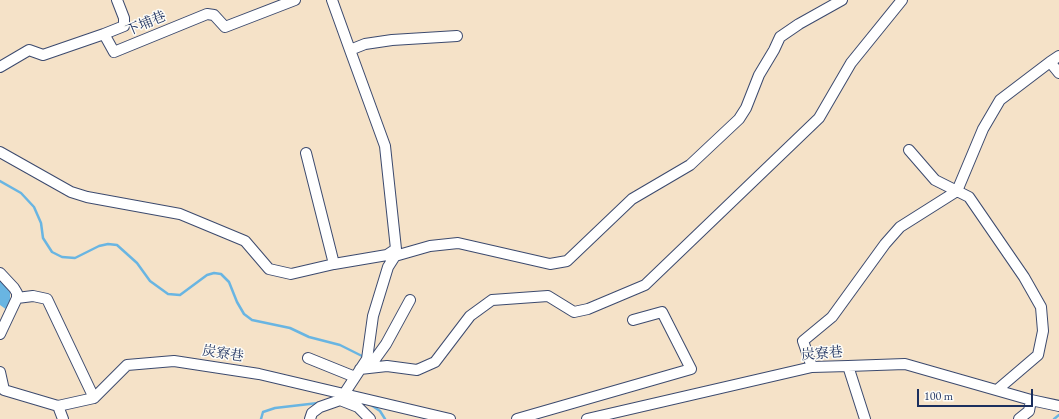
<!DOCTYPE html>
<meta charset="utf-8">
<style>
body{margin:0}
#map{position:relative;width:1059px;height:419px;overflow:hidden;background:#f5e2c8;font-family:"EB Garamond",serif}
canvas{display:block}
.scale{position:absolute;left:917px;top:389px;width:116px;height:18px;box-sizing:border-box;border:2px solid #1b2f5e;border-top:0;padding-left:5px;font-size:12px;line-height:14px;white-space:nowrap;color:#1b2f5e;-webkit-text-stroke:3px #fdfcf7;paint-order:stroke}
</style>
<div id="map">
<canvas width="1059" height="419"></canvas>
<div class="scale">100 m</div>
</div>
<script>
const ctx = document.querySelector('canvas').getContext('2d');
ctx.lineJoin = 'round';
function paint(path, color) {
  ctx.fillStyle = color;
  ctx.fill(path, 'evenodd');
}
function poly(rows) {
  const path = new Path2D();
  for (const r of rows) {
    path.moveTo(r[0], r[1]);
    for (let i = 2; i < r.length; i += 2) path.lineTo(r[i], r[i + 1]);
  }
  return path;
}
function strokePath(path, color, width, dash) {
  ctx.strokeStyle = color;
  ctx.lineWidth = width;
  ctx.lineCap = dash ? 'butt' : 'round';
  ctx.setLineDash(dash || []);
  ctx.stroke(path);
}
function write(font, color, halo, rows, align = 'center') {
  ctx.font = font + ' "EB Garamond","Noto Serif TC",serif';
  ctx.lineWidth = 3;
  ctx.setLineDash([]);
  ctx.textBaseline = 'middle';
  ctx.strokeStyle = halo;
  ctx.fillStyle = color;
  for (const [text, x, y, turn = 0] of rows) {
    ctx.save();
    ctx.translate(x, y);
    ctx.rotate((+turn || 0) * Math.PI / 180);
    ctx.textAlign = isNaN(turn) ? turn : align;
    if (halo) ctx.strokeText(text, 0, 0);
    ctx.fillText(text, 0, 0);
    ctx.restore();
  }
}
const water = poly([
 [0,279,10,292,10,301,7,310,0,305]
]);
const stream = poly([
 [0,181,21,193,34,207,41,223,43,238,52,252,62,257,75,258,99,246,108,244,117,245,137,263,150,281,168,294,180,295,207,275,214,273,221,274,229,282,237,302,244,314,252,320,290,328,309,337,340,345,364,357],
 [371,405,380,411,385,419],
 [261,419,263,412,275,408,318,403],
 [1054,419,1059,415]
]);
const minor = poly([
 [117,0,124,18,124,26,104,34,114,52,207,14,214,15,225,27,295,0],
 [332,0,350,50,365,44,392,40,457,36],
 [1059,56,1050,62,1059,73],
 [0,67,29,50,43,55,104,34],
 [0,152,71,192,87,197,180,214,245,241,269,269,291,274,334,264,306,153],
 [334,264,387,255,396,249,385,146,350,50],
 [0,273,14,288,17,293,17,298,0,334],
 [17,298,33,296,47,299,94,398],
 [308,358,355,377],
 [367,359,373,362,386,344,410,300],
 [848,366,865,419],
 [812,367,803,341,832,317,885,244,900,227,957,191,935,180,909,150],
 [360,369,387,366,417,370,435,362,470,316,492,300,548,296,574,312,588,309,645,285,819,118,851,63,902,0],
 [0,372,4,390,58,406,94,398,127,365,174,361,259,374,450,419],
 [997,390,1038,355,1043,331,1041,307,1024,277,969,197,957,191,983,129,1000,100,1050,62],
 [344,394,367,359,373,316,388,267,395,256,430,246,458,243,550,264,567,261,632,199,690,165,739,119,746,108,759,75,774,50,780,37,799,24,842,0],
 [58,406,63,419],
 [310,419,312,413,320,407,340,400,358,407,370,419],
 [517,419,691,369,662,312,633,320],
 [587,419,812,367,848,366,905,364,1031,400,1059,406],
 [1019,419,1029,411,1031,400]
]);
const streetNames = [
 ["下埔巷",146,24,-23],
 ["炭寮巷",223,354,9],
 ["炭寮巷",822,354,-5]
];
paint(water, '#69b5e2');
strokePath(stream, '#69b5e2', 2.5);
strokePath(minor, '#3c4a6e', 12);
strokePath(minor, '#fff', 10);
write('14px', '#1b2f5e', '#fdfcf7', streetNames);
</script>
